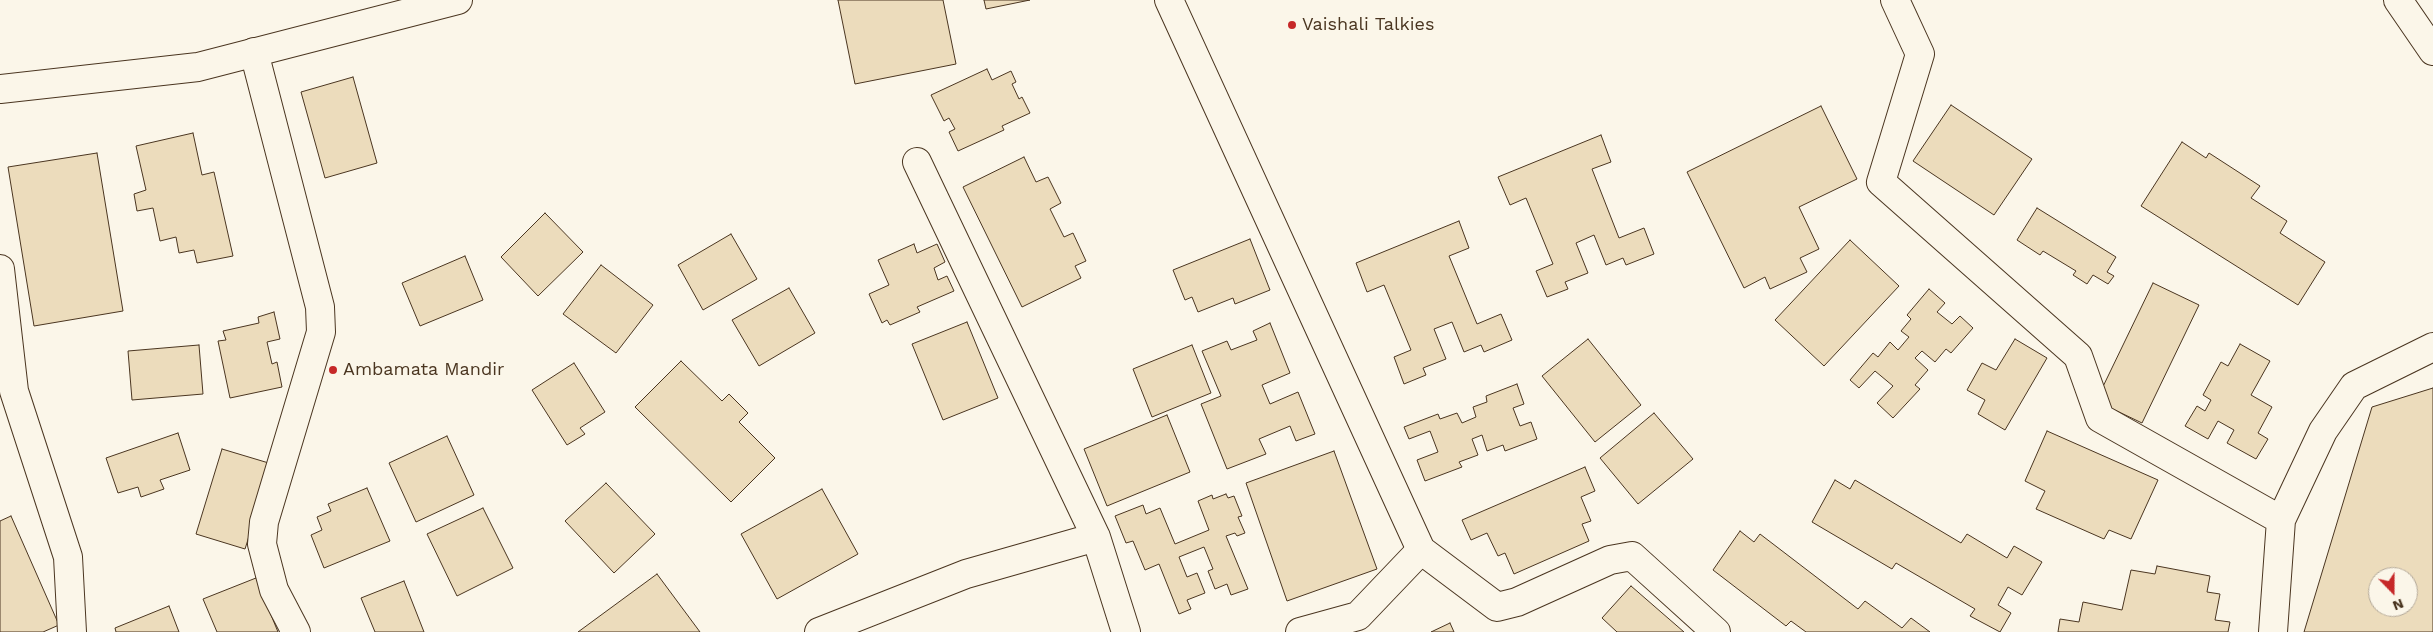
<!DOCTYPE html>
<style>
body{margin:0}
#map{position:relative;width:2433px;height:632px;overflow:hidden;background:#fbf6e9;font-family:"Work Sans",sans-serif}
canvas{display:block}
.north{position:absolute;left:2368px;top:567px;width:50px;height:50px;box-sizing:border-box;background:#fbf6e9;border:1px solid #b4a999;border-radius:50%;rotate:158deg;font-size:14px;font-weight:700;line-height:20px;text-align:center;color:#4a3520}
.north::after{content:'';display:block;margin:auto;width:18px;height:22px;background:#c62828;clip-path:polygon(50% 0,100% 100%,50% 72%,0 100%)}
</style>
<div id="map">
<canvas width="2433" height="632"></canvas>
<div class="north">N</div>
</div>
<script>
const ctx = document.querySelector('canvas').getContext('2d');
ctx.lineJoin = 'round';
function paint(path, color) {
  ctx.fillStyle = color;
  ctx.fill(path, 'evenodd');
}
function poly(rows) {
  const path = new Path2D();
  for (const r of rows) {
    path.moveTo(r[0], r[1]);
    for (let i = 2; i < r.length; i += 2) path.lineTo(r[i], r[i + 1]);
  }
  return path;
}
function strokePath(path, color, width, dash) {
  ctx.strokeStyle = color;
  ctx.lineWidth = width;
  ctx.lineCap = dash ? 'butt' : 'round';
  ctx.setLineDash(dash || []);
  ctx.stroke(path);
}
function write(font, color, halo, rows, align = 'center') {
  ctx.font = font + ' "Work Sans",sans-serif';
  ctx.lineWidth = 4;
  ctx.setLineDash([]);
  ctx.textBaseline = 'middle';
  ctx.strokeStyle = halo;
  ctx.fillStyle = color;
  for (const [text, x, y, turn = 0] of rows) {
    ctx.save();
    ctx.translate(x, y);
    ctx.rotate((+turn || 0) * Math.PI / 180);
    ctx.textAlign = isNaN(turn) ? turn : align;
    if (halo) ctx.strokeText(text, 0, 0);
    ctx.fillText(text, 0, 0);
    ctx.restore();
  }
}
const building = poly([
 [838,0,943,0,956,64,855,84,838,0],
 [984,0,1030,0,986,9,984,0],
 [987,69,992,80,1011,71,1016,82,1012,84,1019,99,1022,97,1030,113,1002,126,1004,130,958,151,949,132,955,129,949,118,944,121,931,95,987,69],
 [353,77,377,163,325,178,301,92,353,77],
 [1951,105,2032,159,1994,215,1913,161,1951,105],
 [1821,106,1857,179,1799,207,1819,249,1800,258,1807,272,1770,289,1765,277,1744,288,1687,172,1821,106],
 [193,133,202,175,214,172,233,256,197,263,194,250,179,253,176,237,160,241,153,208,137,211,134,194,146,190,136,146,193,133],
 [1601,135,1611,162,1592,169,1619,238,1644,228,1654,254,1626,265,1623,258,1606,265,1594,235,1576,243,1588,273,1565,282,1568,289,1547,297,1536,271,1553,264,1526,198,1510,205,1498,177,1601,135],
 [2182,142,2206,158,2209,153,2260,186,2251,198,2287,221,2280,233,2325,262,2298,305,2141,206,2182,142],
 [97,153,123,311,34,326,8,167,97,153],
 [1024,157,1036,182,1048,177,1061,203,1050,209,1064,237,1073,233,1086,261,1075,266,1081,278,1022,307,963,187,1024,157],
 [2037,208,2116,257,2107,272,2114,276,2108,284,2093,275,2087,284,2073,275,2076,271,2043,251,2040,255,2017,240,2037,208],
 [545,213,583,252,538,296,501,257,545,213],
 [1459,221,1469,248,1449,256,1477,324,1501,314,1512,340,1484,352,1481,345,1464,352,1452,322,1434,329,1446,359,1423,368,1426,375,1404,384,1394,357,1411,350,1384,285,1367,292,1356,263,1459,221],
 [731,234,757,279,703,310,678,265,731,234],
 [1250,239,1270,290,1235,304,1233,298,1198,312,1192,297,1185,300,1173,270,1250,239],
 [1850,240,1899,286,1824,366,1775,320,1850,240],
 [914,244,917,253,937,244,945,262,934,268,938,280,947,276,954,291,917,307,920,312,890,325,887,320,882,323,869,294,889,285,878,260,914,244],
 [465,256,483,300,420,326,402,283,465,256],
 [601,265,653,305,616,353,563,314,601,265],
 [2153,283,2199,305,2142,423,2096,401,2153,283],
 [789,288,815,333,759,366,732,320,789,288],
 [1929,289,1945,303,1937,312,1952,324,1960,316,1973,328,1951,353,1946,349,1935,362,1922,351,1915,358,1928,370,1915,385,1920,389,1893,418,1877,403,1893,386,1875,371,1859,388,1850,380,1873,353,1878,357,1890,342,1898,350,1909,337,1901,331,1911,319,1907,315,1929,289],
 [274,312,280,339,267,342,272,364,277,362,282,387,230,398,218,341,226,340,223,331,259,323,258,317,274,312],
 [967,322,998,398,943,420,912,344,967,322],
 [1270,323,1290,373,1262,385,1270,404,1298,392,1315,434,1296,441,1290,426,1259,439,1266,454,1227,469,1201,404,1221,396,1202,351,1227,341,1231,350,1257,340,1253,331,1270,323],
 [1588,339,1641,405,1595,442,1542,376,1588,339],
 [2015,339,2047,358,2005,430,1978,414,1985,400,1967,390,1982,363,1996,370,2015,339],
 [2240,344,2270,361,2251,395,2272,407,2258,433,2268,439,2256,459,2227,443,2234,430,2218,421,2208,439,2185,426,2197,406,2205,411,2211,400,2203,395,2221,362,2228,366,2240,344],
 [199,345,203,394,132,400,128,351,199,345],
 [1192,345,1211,393,1152,417,1133,369,1192,345],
 [681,361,722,401,729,394,748,413,739,422,775,458,731,502,635,407,681,361],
 [574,363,605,412,580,428,585,434,567,445,532,390,574,363],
 [1517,384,1524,404,1513,408,1520,426,1531,422,1537,439,1505,451,1503,445,1487,451,1482,435,1472,439,1478,455,1459,462,1462,467,1425,481,1417,460,1438,452,1430,431,1409,439,1404,427,1438,414,1440,419,1457,413,1462,423,1476,417,1473,407,1487,402,1486,396,1517,384],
 [2433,388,2433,632,2304,632,2372,407,2433,388],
 [2378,577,2408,577,2408,607,2378,607,2378,577],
 [1654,413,1693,459,1638,504,1600,458,1654,413],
 [1167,415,1190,472,1107,506,1084,449,1167,415],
 [2047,431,2158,480,2131,539,2109,530,2104,539,2036,509,2045,491,2025,481,2047,431],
 [178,433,190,470,160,480,164,489,141,497,138,487,118,493,106,458,178,433],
 [447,436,474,495,416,522,389,463,447,436],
 [222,449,272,464,245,549,196,534,222,449],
 [1334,451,1377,569,1287,601,1246,483,1334,451],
 [1585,467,1595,491,1581,497,1591,521,1582,524,1589,541,1514,574,1505,553,1498,556,1487,533,1471,540,1462,520,1585,467],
 [1835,480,1850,489,1855,480,1961,543,1967,534,2007,558,2014,546,2042,562,2022,595,2008,587,1998,605,2011,613,2000,632,1970,616,1975,609,1896,563,1892,569,1812,522,1835,480],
 [606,483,655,534,614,573,565,521,606,483],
 [367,488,390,541,324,568,311,535,322,530,317,517,331,511,328,504,367,488],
 [822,489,858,554,777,599,741,534,822,489],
 [1226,494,1228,498,1234,496,1242,516,1238,517,1245,533,1237,536,1235,533,1226,536,1248,589,1231,595,1227,584,1215,589,1208,571,1213,569,1204,547,1179,557,1187,577,1197,573,1205,593,1187,600,1191,609,1179,614,1159,564,1145,570,1133,541,1126,543,1115,516,1143,505,1146,514,1160,508,1175,544,1209,530,1198,501,1212,495,1213,499,1226,494],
 [483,508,513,568,457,596,427,534,483,508],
 [11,516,59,625,43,632,0,632,0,521,11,516],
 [1740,531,1754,542,1760,534,1858,609,1865,601,1902,628,1911,618,1930,632,1806,632,1791,621,1786,626,1713,570,1740,531],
 [2157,566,2210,576,2207,592,2220,594,2215,620,2230,622,2228,632,2058,632,2060,619,2079,622,2083,602,2122,610,2131,570,2155,574,2157,566],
 [657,574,700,632,578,632,657,574],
 [256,578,278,632,217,632,203,599,256,578],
 [404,581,424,632,375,632,361,598,404,581],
 [1631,586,1684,632,1617,632,1602,618,1631,586],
 [169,606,179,632,116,632,115,628,169,606],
 [1450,623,1454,632,1431,632,1450,623]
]);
const minor = poly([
 [1895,0,1920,54,1881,182,2078,356,2100,418,2281,520],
 [2398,0,2433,51],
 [254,52,320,307,321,332,264,522,262,544,274,590,296,632],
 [917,162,1096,537,1126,632],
 [0,269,14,391,68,557,72,632],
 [819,632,966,574,1096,537],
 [1300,632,1358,616,1421,550],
 [2273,632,2281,520,2323,431,2354,386,2433,347]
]);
const tertiary = poly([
 [1169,0,1421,550,1497,607,1517,602,1610,560,1632,556,1716,632]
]);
const secondary = poly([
 [0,89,198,67,458,0]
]);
const markers = [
 [1292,25,5,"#c62828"],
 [333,370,5,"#c62828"]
];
const poiNames = [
 ["Vaishali Talkies",1302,25],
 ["Ambamata Mandir",343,370]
];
paint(building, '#ecdcbc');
strokePath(building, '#4a3520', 1);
strokePath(minor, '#4a3520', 30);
strokePath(tertiary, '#4a3520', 30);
strokePath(secondary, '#4a3520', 30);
strokePath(minor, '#fbf6e9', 28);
strokePath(tertiary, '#fbf6e9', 28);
strokePath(secondary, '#fbf6e9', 28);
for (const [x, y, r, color] of markers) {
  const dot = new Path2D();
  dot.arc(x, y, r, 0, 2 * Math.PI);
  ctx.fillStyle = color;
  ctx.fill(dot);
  strokePath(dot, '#fbf6e9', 2);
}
write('18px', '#4a3520', '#fbf6e9', poiNames, 'left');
</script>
